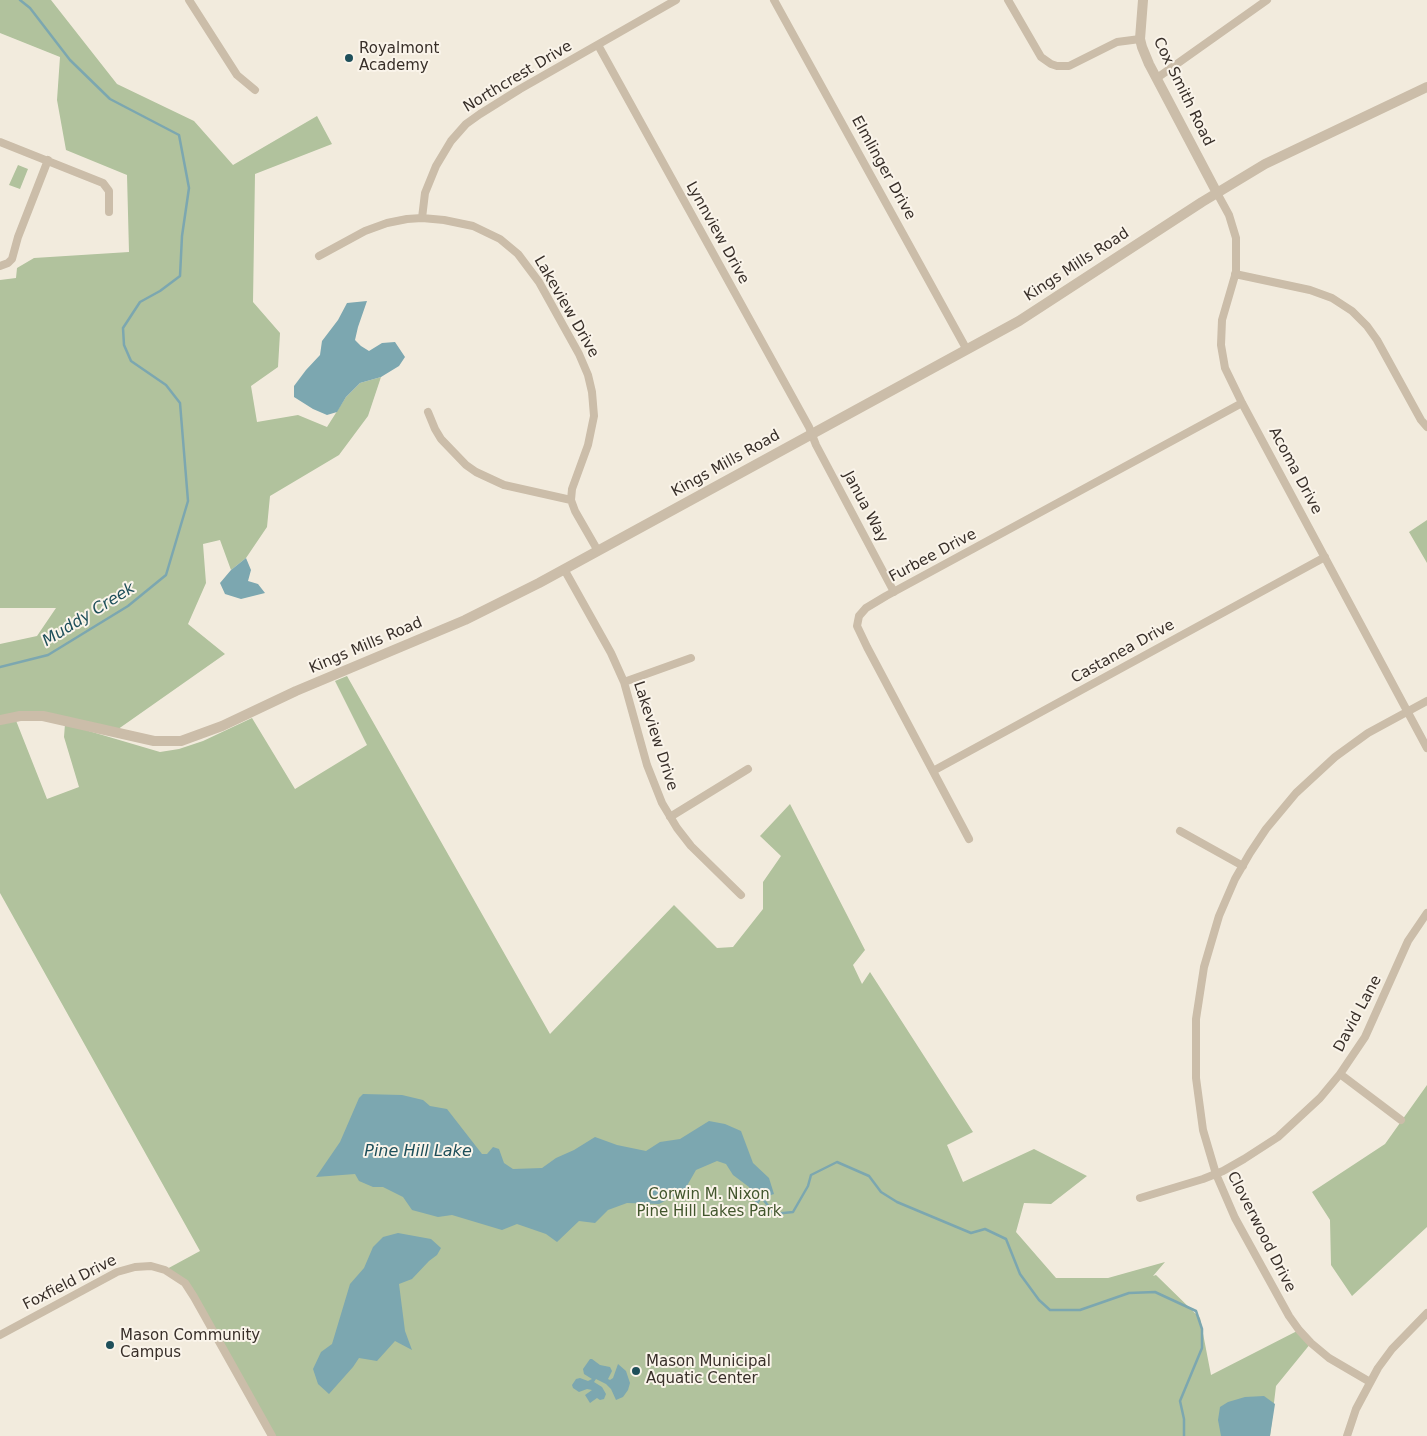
<!DOCTYPE html>
<style>
body{margin:0}
canvas{display:block;background:#f2ebdd}
</style>
<canvas width="1427" height="1436"></canvas>
<script>
const ctx = document.querySelector('canvas').getContext('2d');
ctx.lineJoin = 'round';
function paint(path, color) {
  ctx.fillStyle = color;
  ctx.fill(path, 'evenodd');
}
function poly(rows) {
  const path = new Path2D();
  for (const r of rows) {
    path.moveTo(r[0], r[1]);
    for (let i = 2; i < r.length; i += 2) path.lineTo(r[i], r[i + 1]);
  }
  return path;
}
function strokePath(path, color, width, dash) {
  ctx.strokeStyle = color;
  ctx.lineWidth = width;
  ctx.lineCap = dash ? 'butt' : 'round';
  ctx.setLineDash(dash || []);
  ctx.stroke(path);
}
function write(font, color, halo, rows, align = 'center') {
  ctx.font = font + ' "DejaVu Sans",sans-serif';
  ctx.lineWidth = 4;
  ctx.setLineDash([]);
  ctx.textBaseline = 'middle';
  ctx.strokeStyle = halo;
  ctx.fillStyle = color;
  for (const [text, x, y, turn = 0] of rows) {
    ctx.save();
    ctx.translate(x, y);
    ctx.rotate((+turn || 0) * Math.PI / 180);
    ctx.textAlign = isNaN(turn) ? turn : align;
    if (halo) ctx.strokeText(text, 0, 0);
    ctx.fillText(text, 0, 0);
    ctx.restore();
  }
}
const green = poly([
 [0,0,51,0,117,84,194,121,233,165,317,116,332,144,255,174,253,302,280,333,278,367,251,386,257,422,298,415,327,427,346,397,360,383,381,377,368,416,339,455,270,496,267,527,246,558,231,570,220,540,203,544,206,583,188,624,225,654,114,732,65,720,15,718,47,799,79,787,64,737,65,724,160,752,179,749,203,741,252,718,295,789,367,745,335,681,347,676,550,1034,674,905,717,948,733,947,763,909,763,882,781,856,760,836,790,804,865,950,853,965,862,984,870,972,973,1132,947,1145,963,1182,1034,1149,1087,1176,1051,1204,1024,1203,1016,1232,1056,1278,1108,1278,1165,1262,1153,1276,1156,1275,1200,1318,1211,1375,1299,1330,1311,1343,1276,1386,1270,1436,272,1436,185,1283,165,1270,200,1251,0,893,0,644,37,636,56,608,0,608,0,280,16,278,17,268,34,258,129,252,127,175,66,150,57,100,60,57,0,33],
 [18,165,28,169,20,189,9,185],
 [1427,520,1427,563,1409,532],
 [1427,1085,1427,1227,1352,1296,1331,1265,1330,1220,1312,1192,1385,1144]
]);
const water = poly([
 [367,301,358,327,355,340,361,346,369,351,382,343,395,342,405,357,399,366,381,377,360,383,346,397,337,412,327,415,313,409,294,397,294,386,306,370,320,355,322,341,338,320,347,303],
 [246,558,251,570,248,581,258,584,265,593,241,599,225,594,220,583,231,570],
 [363,1094,402,1095,423,1100,430,1106,447,1109,482,1154,487,1154,493,1147,499,1149,504,1163,513,1169,542,1168,556,1158,574,1150,595,1137,617,1145,646,1151,660,1142,680,1139,709,1121,725,1124,741,1131,753,1163,769,1178,774,1194,762,1198,757,1206,749,1187,733,1175,726,1164,717,1161,696,1170,684,1191,659,1204,627,1203,608,1210,595,1223,579,1221,557,1242,546,1234,517,1224,502,1230,452,1215,438,1217,412,1210,403,1197,383,1187,373,1187,359,1181,355,1174,316,1177,340,1142,359,1098],
 [398,1233,431,1239,441,1248,437,1255,429,1261,412,1279,399,1284,405,1331,412,1350,395,1341,377,1361,359,1358,353,1367,329,1394,318,1384,313,1369,321,1352,332,1344,350,1284,364,1268,373,1247,383,1237],
 [590,1359,592,1359,600,1365,610,1367,612,1371,608,1379,610,1380,613,1378,618,1364,626,1371,630,1383,628,1390,623,1397,616,1400,611,1389,606,1384,596,1379,594,1382,602,1387,606,1394,604,1399,600,1400,597,1398,590,1403,585,1395,592,1390,587,1389,579,1392,573,1388,572,1385,576,1379,580,1378,588,1381,592,1379,584,1374,583,1369],
 [1264,1396,1275,1404,1270,1436,1221,1436,1218,1420,1220,1407,1228,1402,1245,1397]
]);
const stream = poly([
 [0,667,48,655,128,606,166,575,188,501,180,403,166,385,131,361,124,345,123,328,140,302,160,291,180,276,182,236,189,188,179,135,110,99,70,60,30,8,20,0],
 [761,1196,774,1214,793,1212,808,1186,811,1175,837,1162,869,1176,881,1192,897,1202,971,1233,985,1229,1006,1239,1020,1274,1039,1300,1050,1310,1080,1310,1129,1293,1155,1292,1196,1311,1202,1329,1202,1348,1180,1401,1184,1419,1184,1436]
]);
const minor = poly([
 [189,0,237,75,255,90],
 [774,0,967,350],
 [1008,0,1041,57,1051,64,1057,66,1069,66,1117,42,1140,39],
 [598,45,809,427,816,445,894,592],
 [1157,78,1267,0],
 [0,142,103,183,109,191,109,212],
 [1217,193,1229,215,1236,238,1236,272,1222,320,1221,345,1225,368,1242,403,1427,748],
 [422,218,425,193,436,166,451,141,466,124,480,114,520,89,676,0],
 [319,256,365,231,387,223,407,219,422,218,444,220,473,226,500,239,518,254,539,282,579,354,588,375,592,392,594,416,588,445,572,489,571,500,575,511,598,551],
 [0,266,8,263,12,259,18,237,48,160],
 [1235,274,1310,290,1332,298,1352,311,1367,326,1377,340,1421,420,1427,427],
 [428,412,435,429,441,439,466,465,476,472,504,485,571,500],
 [564,569,611,653,624,682,647,765,662,803,677,828,691,846,741,895],
 [624,682,691,658],
 [933,771,1325,557],
 [670,817,748,769],
 [1180,831,1243,866],
 [969,839,867,647,857,626,859,616,866,608,886,596,1242,403],
 [1340,1074,1401,1120],
 [1140,1198,1203,1179,1223,1171,1244,1159,1278,1137,1320,1098,1340,1074,1365,1037,1408,941,1427,913],
 [0,1335,117,1272,135,1267,151,1266,165,1270,185,1283,194,1297,272,1436],
 [1370,1382,1329,1358,1311,1343,1299,1330,1289,1316,1235,1218,1216,1174,1203,1130,1196,1078,1196,1019,1204,967,1219,916,1235,879,1250,853,1266,829,1296,793,1335,757,1368,733,1427,701],
 [1347,1436,1356,1409,1378,1368,1392,1349,1427,1313]
]);
const tertiary = poly([
 [1143,0,1140,39,1142,47,1149,64,1217,193],
 [0,720,20,716,43,716,154,741,181,741,222,726,296,691,465,620,539,583,1019,321,1202,202,1265,164,1427,87]
]);
const markers = [
 [349,58,5,"#1e4f5a"],
 [110,1345,5,"#1e4f5a"],
 [636,1371,5,"#1e4f5a"]
];
const poiNames = [
 ["Royalmont",359,49],
 ["Academy",359,66],
 ["Mason Community",120,1336],
 ["Campus",120,1353],
 ["Mason Municipal",646,1362],
 ["Aquatic Center",646,1379]
];
const streetNames = [
 ["Northcrest Drive",518,77,-31],
 ["Cox Smith Road",1183,92,64],
 ["Elmlinger Drive",883,168,61],
 ["Lynnview Drive",717,233,61],
 ["Kings Mills Road",1077,265,-33],
 ["Lakeview Drive",566,307,60],
 ["Kings Mills Road",726,464,-29],
 ["Acoma Drive",1295,471,62],
 ["Janua Way",865,507,62],
 ["Furbee Drive",933,556,-28],
 ["Kings Mills Road",366,646,-23],
 ["Castanea Drive",1123,652,-29],
 ["Lakeview Drive",655,736,72],
 ["David Lane",1358,1014,-62],
 ["Cloverwood Drive",1261,1232,63],
 ["Foxfield Drive",70,1283,-27]
];
const parkNames = [
 ["Corwin M. Nixon",709,1195],
 ["Pine Hill Lakes Park",709,1212]
];
const waterNames = [
 ["Muddy Creek",89,615,-32],
 ["Pine Hill Lake",418,1152]
];
paint(green, '#b1c29d');
paint(water, '#7ca7b0');
strokePath(stream, '#7ca7b0', 2.5);
strokePath(minor, '#cbbda9', 8);
strokePath(tertiary, '#cbbda9', 10);
for (const [x, y, r, color] of markers) {
  const dot = new Path2D();
  dot.arc(x, y, r, 0, 2 * Math.PI);
  ctx.fillStyle = color;
  ctx.fill(dot);
  strokePath(dot, '#faf4ea', 2);
}
write('15px', '#382f29', '#faf4ea', poiNames, 'left');
write('15px', '#382f29', '#faf4ea', streetNames);
write('15px', '#42562d', '#faf4ea', parkNames);
write('italic 16px', '#1e4f5a', '#faf4ea', waterNames);
</script>
